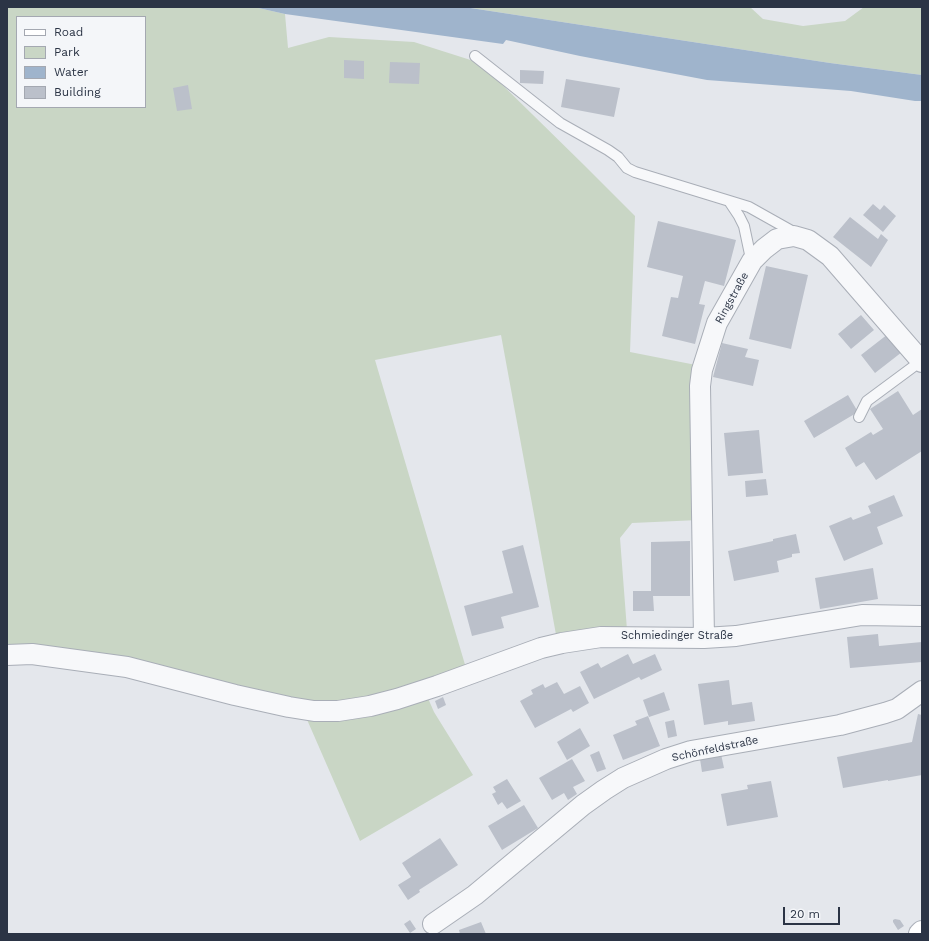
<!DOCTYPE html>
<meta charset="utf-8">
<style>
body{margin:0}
#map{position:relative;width:929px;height:941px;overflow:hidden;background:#e4e7ec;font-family:"Work Sans",sans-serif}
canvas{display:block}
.frame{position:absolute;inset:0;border:8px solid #2b3445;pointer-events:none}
.legend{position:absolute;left:16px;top:16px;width:130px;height:92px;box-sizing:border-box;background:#f4f6f9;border:1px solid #a4a8b1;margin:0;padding:5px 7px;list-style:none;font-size:12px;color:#2b3445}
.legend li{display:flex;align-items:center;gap:8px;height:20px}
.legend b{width:20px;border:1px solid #a4a8b1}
.scale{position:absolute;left:783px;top:907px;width:57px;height:18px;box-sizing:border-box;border:2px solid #2b3445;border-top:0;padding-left:5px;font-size:12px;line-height:14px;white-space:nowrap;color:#2b3445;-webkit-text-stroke:3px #f4f6f9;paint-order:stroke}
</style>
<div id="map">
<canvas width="929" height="941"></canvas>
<div class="frame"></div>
<ul class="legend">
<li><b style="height:5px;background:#fff"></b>Road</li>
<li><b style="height:11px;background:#c9d6c5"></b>Park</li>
<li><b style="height:11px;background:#9fb4cc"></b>Water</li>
<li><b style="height:11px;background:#bbc0ca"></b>Building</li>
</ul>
<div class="scale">20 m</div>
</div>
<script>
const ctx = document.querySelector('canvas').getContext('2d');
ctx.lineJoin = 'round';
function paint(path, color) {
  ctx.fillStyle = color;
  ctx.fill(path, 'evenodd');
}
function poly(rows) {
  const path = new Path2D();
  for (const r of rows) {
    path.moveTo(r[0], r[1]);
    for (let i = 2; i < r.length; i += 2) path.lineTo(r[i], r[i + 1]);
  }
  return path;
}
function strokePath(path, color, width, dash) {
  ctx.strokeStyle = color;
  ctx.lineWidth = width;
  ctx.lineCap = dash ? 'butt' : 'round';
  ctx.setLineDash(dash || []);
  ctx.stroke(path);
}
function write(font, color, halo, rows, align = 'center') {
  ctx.font = font + ' "Work Sans",sans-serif';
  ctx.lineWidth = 4;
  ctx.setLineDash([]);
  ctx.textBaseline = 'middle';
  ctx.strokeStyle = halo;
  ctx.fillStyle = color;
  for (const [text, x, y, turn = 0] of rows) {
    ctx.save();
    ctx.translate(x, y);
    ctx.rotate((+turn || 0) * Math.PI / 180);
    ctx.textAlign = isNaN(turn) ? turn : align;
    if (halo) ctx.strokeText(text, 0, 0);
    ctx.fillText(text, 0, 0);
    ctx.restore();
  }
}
const green = poly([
 [7,7,254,7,285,14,288,48,329,37,414,42,480,63,584,165,635,216,630,352,696,365,699,520,632,523,620,538,627,630,557,640,501,335,375,360,466,668,395,693,339,704,306,701,7,649],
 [17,17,145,17,145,107,17,107],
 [464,7,750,7,763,19,803,26,845,21,864,7,922,7,922,75,830,63],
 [427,696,434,712,473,775,360,841,305,715]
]);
const water = poly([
 [254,7,464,7,830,63,922,75,922,101,915,101,851,91,707,80,580,56,506,40,503,44,285,14]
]);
const building = poly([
 [344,60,364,61,364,79,344,78],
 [390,62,420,63,419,84,389,83],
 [520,70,544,71,543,84,520,83],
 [566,79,620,88,614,117,561,107],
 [188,85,192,109,177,111,173,88],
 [873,204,880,210,884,205,896,216,883,232,863,215],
 [850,217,878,239,881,234,888,240,871,267,833,237],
 [658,221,736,240,724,286,705,281,699,304,705,305,695,344,662,336,671,297,678,298,683,276,647,267],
 [766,266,808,275,791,349,749,339],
 [861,315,874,330,851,349,838,334],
 [888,334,902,352,875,373,861,355],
 [722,343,748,349,745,357,759,360,753,386,713,377],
 [898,391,913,415,922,409,922,451,876,480,864,462,856,467,845,448,871,432,873,435,883,429,870,409],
 [848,395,858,412,814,438,804,421],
 [759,430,763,473,728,476,724,433],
 [766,479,768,495,746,497,745,481],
 [894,495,903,516,877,527,883,544,844,561,829,526,851,517,853,520,871,513,868,506],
 [796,534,800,553,792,554,792,557,777,561,779,572,734,581,728,551,773,541,773,539],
 [690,541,690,596,653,596,654,611,633,611,633,591,651,591,651,542],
 [523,545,539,607,501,617,504,628,472,636,464,606,513,593,502,551],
 [873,568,878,599,820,609,815,578],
 [878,634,879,646,922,642,922,662,850,668,847,637],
 [628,654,633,664,655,654,662,670,641,680,639,677,594,699,580,672,598,663,601,668],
 [729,680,732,705,752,702,755,721,728,725,728,721,704,725,698,684],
 [557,682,564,694,580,686,589,703,573,712,571,709,535,728,520,701,533,694,531,690,543,684,545,688],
 [664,692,670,710,649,717,643,700],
 [443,697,446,705,438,709,435,701],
 [918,714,922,715,922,775,888,781,888,780,843,788,837,757,912,742],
 [648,716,660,746,623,760,613,735,637,725,635,721],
 [674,720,677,736,668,738,665,722],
 [580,728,590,746,567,760,557,742],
 [599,751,606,769,597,772,590,755],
 [721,754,724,768,702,772,700,759],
 [572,759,585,781,573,787,577,794,568,800,564,793,552,800,539,778],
 [507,779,521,801,507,809,502,802,498,805,492,794,496,792,493,787],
 [771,781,778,817,727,826,721,794,748,789,747,785],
 [524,805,538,828,502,850,488,826],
 [440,838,458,865,419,890,420,892,408,900,398,885,411,877,402,863],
 [895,919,900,920,904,926,898,930,893,922,893,920],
 [410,920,416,929,410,933,404,924],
 [481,922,486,934,460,934,459,930]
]);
const lane = poly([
 [475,56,560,123,608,150,618,157,627,168,635,172,749,207,790,230,794,236],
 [729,201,739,216,744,226,751,259,752,261],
 [859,417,867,401,921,361]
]);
const street = poly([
 [704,638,700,386,702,370,717,323,752,261,764,249,777,239,794,236,808,240,830,256,922,362],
 [7,655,32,654,127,667,235,695,289,707,314,711,338,711,370,706,397,699,437,686,541,648,562,643,601,637,704,638,736,636,862,615,922,616],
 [433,924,475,895,583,805,604,790,623,778,666,759,691,751,840,725,885,713,897,709,922,691]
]);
const secondary = poly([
 [920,934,922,932]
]);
const streetNames = [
 ["Ringstraße",732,298,-61],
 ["Schmiedinger Straße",677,636],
 ["Schönfeldstraße",715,749,-12]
];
paint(green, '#c9d6c5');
paint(water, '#9fb4cc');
paint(building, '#bbc0ca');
strokePath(lane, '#a9aeb7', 12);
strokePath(street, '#a9aeb7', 22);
strokePath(secondary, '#a9aeb7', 24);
strokePath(lane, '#f7f8fa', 10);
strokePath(street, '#f7f8fa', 20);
strokePath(secondary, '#fff', 22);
write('11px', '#2b3445', '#f4f6f9', streetNames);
</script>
